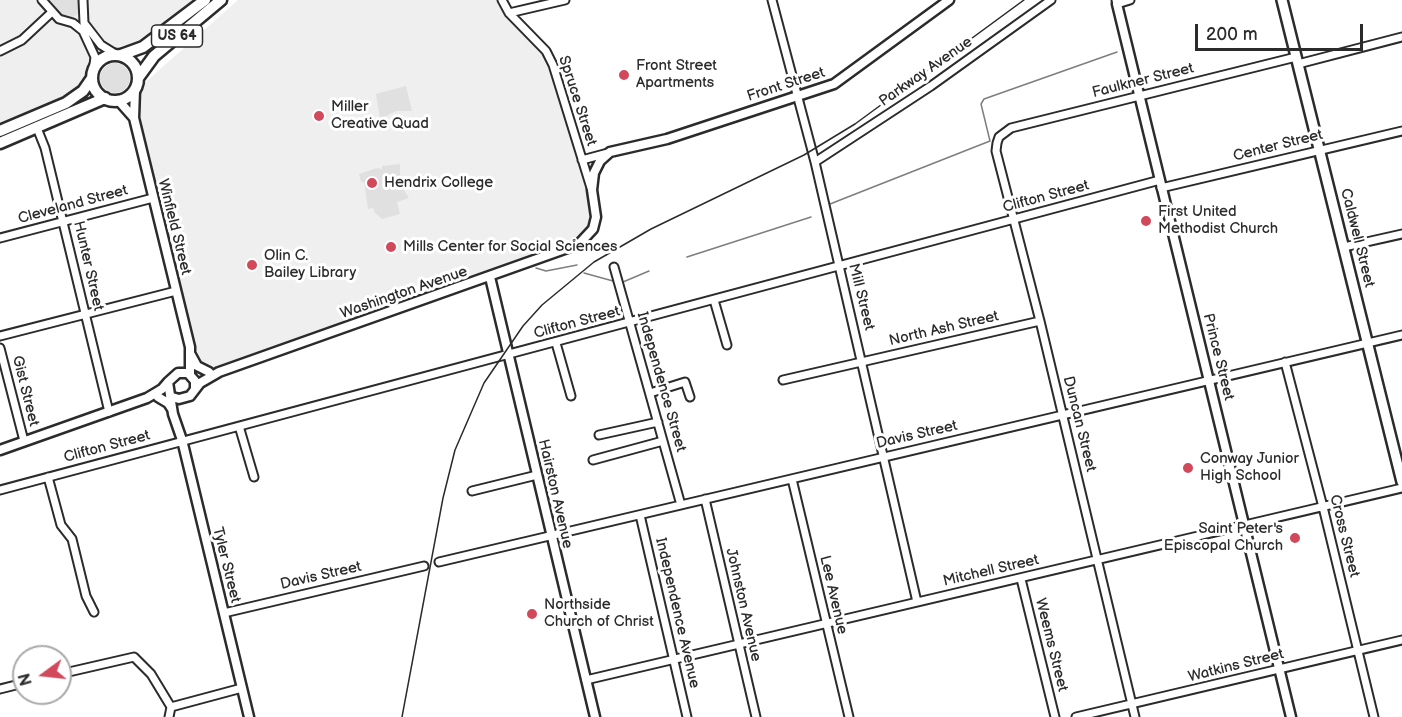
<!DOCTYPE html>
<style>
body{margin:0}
#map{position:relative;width:1402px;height:717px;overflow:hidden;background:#fff;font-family:"Balsamiq Sans",sans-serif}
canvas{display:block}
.north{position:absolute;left:12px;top:645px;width:60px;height:60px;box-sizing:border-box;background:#fff;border:2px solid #aaa;border-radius:50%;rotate:255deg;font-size:16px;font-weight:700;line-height:24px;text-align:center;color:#2b2b2b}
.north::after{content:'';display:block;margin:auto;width:21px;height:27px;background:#d1495b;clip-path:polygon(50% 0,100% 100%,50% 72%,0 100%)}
.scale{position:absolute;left:1195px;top:24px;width:168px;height:27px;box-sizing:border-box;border:3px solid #2b2b2b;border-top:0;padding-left:8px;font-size:18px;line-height:21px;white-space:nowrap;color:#2b2b2b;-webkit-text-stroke:4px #fff;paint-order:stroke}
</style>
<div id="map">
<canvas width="1402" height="717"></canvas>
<div class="north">N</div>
<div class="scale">200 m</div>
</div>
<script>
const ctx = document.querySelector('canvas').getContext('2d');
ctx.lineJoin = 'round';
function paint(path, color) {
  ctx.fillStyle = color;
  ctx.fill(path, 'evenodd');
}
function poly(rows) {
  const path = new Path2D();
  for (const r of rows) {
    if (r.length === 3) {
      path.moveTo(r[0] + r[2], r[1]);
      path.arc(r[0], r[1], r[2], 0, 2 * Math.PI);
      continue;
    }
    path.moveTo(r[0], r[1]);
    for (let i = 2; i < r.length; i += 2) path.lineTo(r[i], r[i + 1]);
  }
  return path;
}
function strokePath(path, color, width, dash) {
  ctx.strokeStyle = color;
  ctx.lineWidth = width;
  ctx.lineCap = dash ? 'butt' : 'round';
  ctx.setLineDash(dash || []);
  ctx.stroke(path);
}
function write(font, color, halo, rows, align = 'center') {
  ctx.font = font + ' "Balsamiq Sans",sans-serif';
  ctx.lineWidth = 6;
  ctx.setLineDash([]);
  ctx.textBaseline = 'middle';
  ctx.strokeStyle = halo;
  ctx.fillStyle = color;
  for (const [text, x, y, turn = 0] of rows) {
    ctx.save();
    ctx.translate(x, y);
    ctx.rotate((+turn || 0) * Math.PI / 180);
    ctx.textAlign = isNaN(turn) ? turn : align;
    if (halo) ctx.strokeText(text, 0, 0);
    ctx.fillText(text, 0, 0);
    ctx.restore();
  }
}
const built = poly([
 [0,0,196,0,138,42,100,51,80,84,59,100,0,124],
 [238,0,505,0,509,13,553,65,596,205,593,229,567,250,208,371,195,356,138,115,140,87]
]);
const green = poly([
 [51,0,79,0,80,12,70,19,61,16,49,1],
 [115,78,15],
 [406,86,412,111,396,111,380,119,376,94],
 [400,164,400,184,409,198,397,202,400,214,382,219,375,213,373,208,368,209,364,182,361,182,359,174,377,168,382,169,382,166]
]);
const stream = poly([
 [830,204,990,141,981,104,984,99,1117,52],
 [687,257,811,217],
 [536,268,546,271,577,265],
 [584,273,613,281],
 [623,282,649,271]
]);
const minor = poly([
 [42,0,59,19,73,23,83,31,95,57,93,72],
 [83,0,84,23,101,45,117,55],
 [502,0,509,13,546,51,553,65,591,188],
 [772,0,815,162,917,602],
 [1116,0,1117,4,1130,0],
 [509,13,565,0],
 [0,51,22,40,52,12],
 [1298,64,1402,37],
 [37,128,45,148,109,412],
 [582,160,608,153],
 [815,162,931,86,1051,0],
 [1161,188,1402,131],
 [0,238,153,198],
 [1344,247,1402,234],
 [614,267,681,505],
 [714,300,727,345],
 [0,336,176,291],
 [556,343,571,396],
 [0,348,24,441],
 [1285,362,1323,507,1374,717],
 [783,380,1040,321],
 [650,393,685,382,690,397],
 [239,426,254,477],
 [599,435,658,422],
 [593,460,663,441],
 [48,477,61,525,72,539,86,596,94,612],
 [792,479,849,717],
 [0,490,1160,180],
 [472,491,537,475],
 [705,499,756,717],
 [640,515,687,717],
 [439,562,1402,335],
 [1021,579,1055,717],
 [224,613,424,566],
 [60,674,134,657,151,674,171,707],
 [586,680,1402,488],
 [0,689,24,683],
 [171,707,242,688],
 [169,717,171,707],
 [1076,717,1402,640],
 [1135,717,1040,321,996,151,997,143,999,137,1011,128,1296,57]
]);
const tertiary = poly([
 [1117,4,1291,717],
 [135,89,134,118,190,347,190,374],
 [118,100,134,118],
 [490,277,595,717],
 [191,355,197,366,209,372],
 [195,389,195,381,188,373,178,373,168,382,173,414,182,440,249,717],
 [158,397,168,403,172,409],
 [172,397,179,399,190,396,200,383,219,372,579,244,593,229,596,217,592,190,594,173,600,161,610,152,667,139,834,84,949,0],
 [0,450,147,398,162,389,168,382]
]);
const secondary = poly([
 [1282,0,1402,482]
]);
const primary = poly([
 [121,55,143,47,205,0],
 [115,78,23],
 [138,78,154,56,221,0],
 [0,131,66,103,83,91,92,78],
 [0,143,105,98]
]);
const rail = poly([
 [402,717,443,498,455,450,484,383,523,326,542,305,594,262,651,229,804,155,855,124,1024,0]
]);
const markers = [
 [624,75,6,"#d1495b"],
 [319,116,6,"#d1495b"],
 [372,183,6,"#d1495b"],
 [1146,221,6,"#d1495b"],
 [391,247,6,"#d1495b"],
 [252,265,6,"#d1495b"],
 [1188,468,6,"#d1495b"],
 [1295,538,6,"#d1495b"],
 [532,614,6,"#d1495b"]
];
const shields = [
 [177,36,51]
];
const shieldNames = [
 ["US 64",177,36]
];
const poiNames = [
 ["Front Street",636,66],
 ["Apartments",636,83],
 ["Miller",331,107],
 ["Creative Quad",331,124],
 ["Hendrix College",384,183],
 ["First United",1158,212],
 ["Methodist Church",1158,229],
 ["Mills Center for Social Sciences",403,247],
 ["Olin C.",264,256],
 ["Bailey Library",264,273],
 ["Conway Junior",1200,459],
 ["High School",1200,476],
 ["Saint Peter's",1283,529,"right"],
 ["Episcopal Church",1283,546,"right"],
 ["Northside",544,605],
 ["Church of Christ",544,622]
];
const streetNames = [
 ["Parkway Avenue",926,72,-35],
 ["Faulkner Street",1143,81,-14],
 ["Front Street",786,85,-18],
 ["Spruce Street",577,101,72],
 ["Center Street",1278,146,-14],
 ["Clifton Street",1046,197,-15],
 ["Cleveland Street",73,205,-15],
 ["Winfield Street",174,227,76],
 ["Caldwell Street",1357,238,76],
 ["Hunter Street",88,266,77],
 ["Washington Avenue",404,293,-19],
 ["Mill Street",861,297,76],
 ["Clifton Street",577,323,-15],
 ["North Ash Street",944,329,-13],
 ["Prince Street",1218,357,76],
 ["Independence Street",661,382,74],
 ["Gist Street",25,391,76],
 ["Duncan Street",1079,424,76],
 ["Davis Street",917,435,-13],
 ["Clifton Street",107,447,-15],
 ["Hairston Avenue",555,494,77],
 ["Cross Street",1344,536,76],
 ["Tyler Street",226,565,76],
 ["Mitchell Street",991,571,-13],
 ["Davis Street",321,576,-13],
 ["Lee Avenue",833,595,77],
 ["Johnston Avenue",743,605,77],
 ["Independence Avenue",677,613,77],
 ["Weems Street",1051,645,76],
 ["Watkins Street",1236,666,-14]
];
paint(built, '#efefef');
paint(green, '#e0e0e0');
strokePath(stream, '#7e7e7e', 1.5);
strokePath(minor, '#2b2b2b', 11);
strokePath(tertiary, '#2b2b2b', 13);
strokePath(secondary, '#2b2b2b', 14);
strokePath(primary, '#2b2b2b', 15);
strokePath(minor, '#fff', 7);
strokePath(tertiary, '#fff', 8);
strokePath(secondary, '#fff', 9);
strokePath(primary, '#fff', 10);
strokePath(rail, '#2b2b2b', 1.5);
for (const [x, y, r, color] of markers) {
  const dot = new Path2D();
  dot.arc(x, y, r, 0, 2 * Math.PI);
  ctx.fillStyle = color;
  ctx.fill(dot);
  strokePath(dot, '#fff', 2);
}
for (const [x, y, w] of shields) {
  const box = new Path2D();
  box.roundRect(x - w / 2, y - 11, w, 22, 4.5);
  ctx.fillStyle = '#fff';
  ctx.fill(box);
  strokePath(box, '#2b2b2b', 1.5);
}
write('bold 14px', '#2b2b2b', null, shieldNames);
write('15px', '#2b2b2b', '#fff', poiNames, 'left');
write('15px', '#2b2b2b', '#fff', streetNames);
</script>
